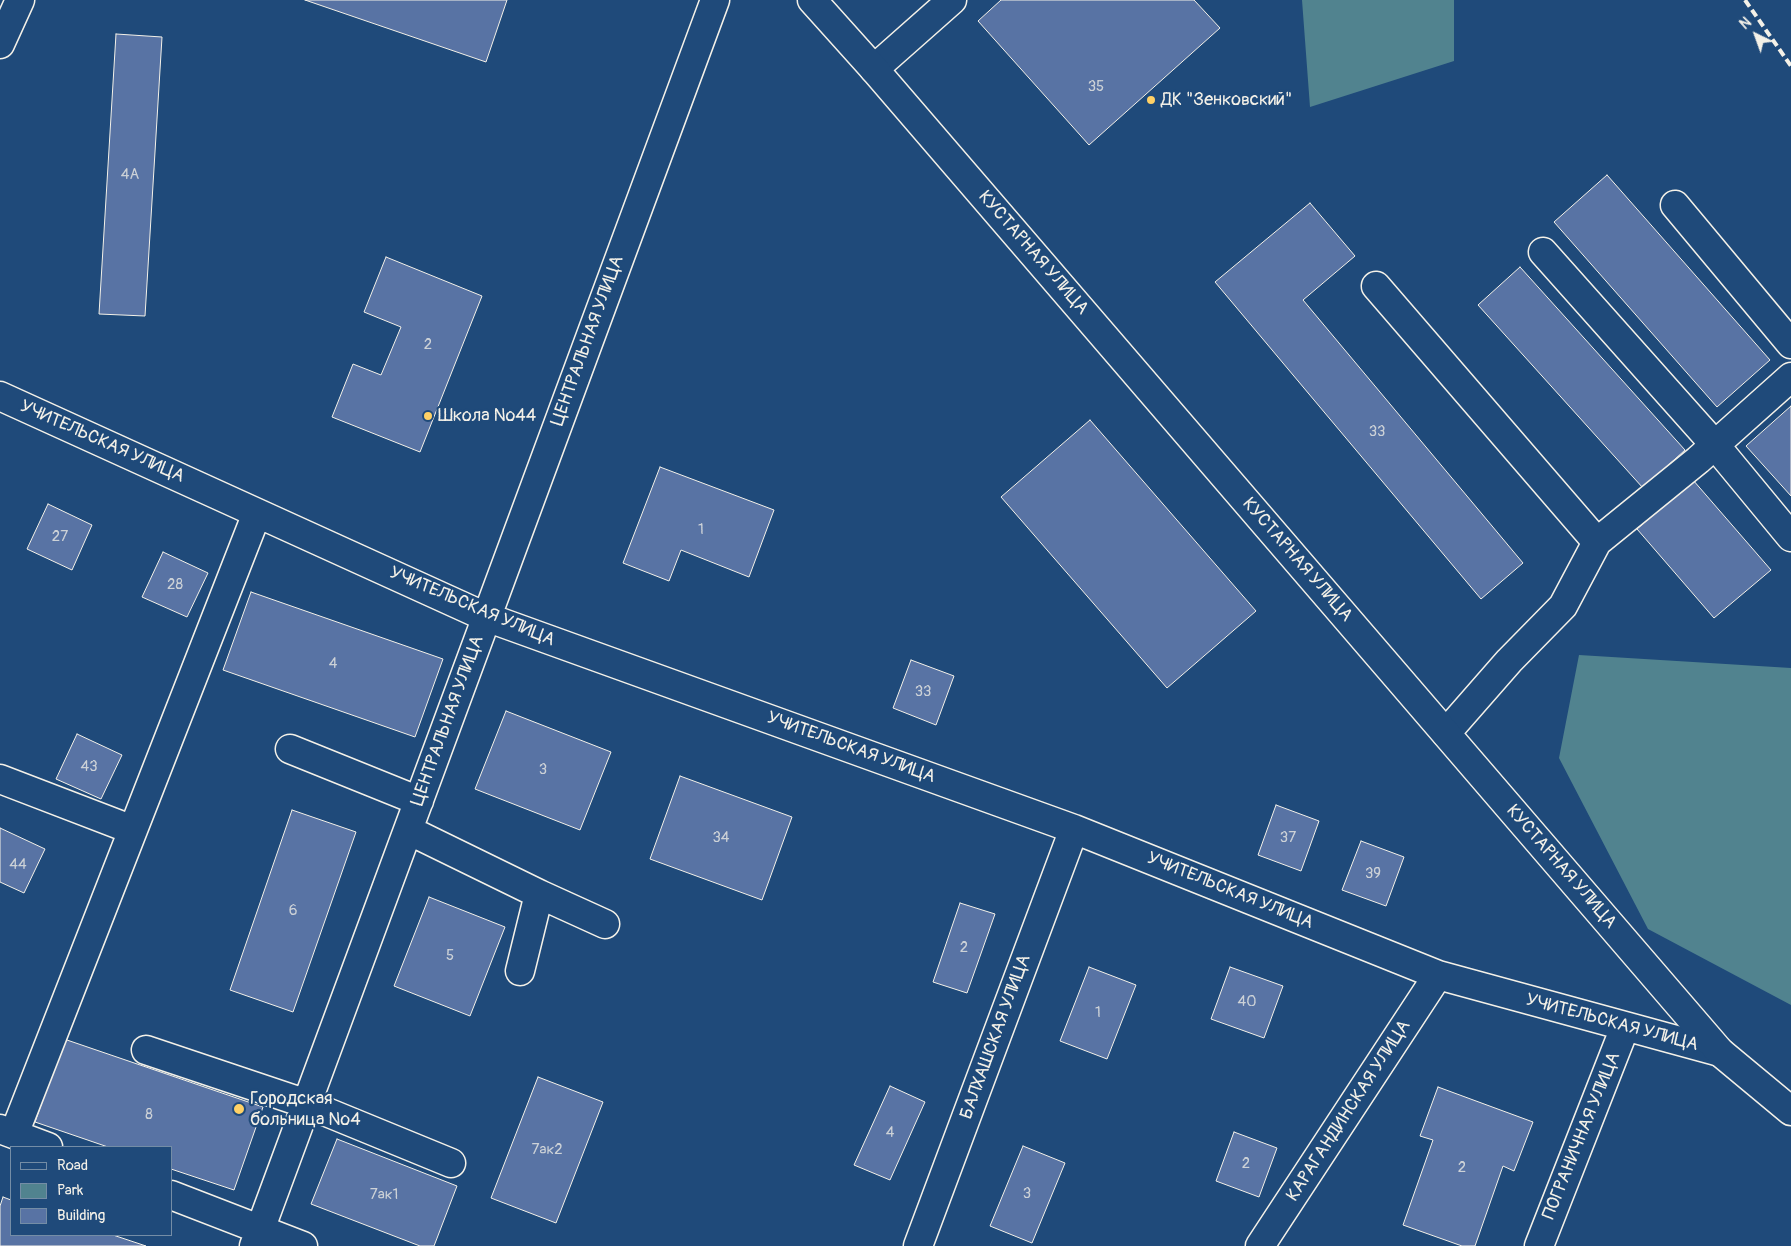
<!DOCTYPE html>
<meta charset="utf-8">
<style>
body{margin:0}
#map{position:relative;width:1791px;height:1246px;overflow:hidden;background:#1f4a7a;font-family:Pangolin,sans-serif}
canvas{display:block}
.legend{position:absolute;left:10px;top:1146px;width:162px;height:90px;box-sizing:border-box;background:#1f4a7a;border:1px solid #748da6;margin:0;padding:6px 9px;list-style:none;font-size:15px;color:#f4f1e8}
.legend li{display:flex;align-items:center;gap:10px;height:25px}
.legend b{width:25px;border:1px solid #748da6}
.north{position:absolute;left:1731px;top:10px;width:50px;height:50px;-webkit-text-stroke:4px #1f4a7a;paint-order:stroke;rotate:318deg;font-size:14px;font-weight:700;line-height:20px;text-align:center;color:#f4f1e8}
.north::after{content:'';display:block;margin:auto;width:18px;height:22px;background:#f4f1e8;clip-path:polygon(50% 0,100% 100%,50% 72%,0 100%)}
</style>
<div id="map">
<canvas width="1791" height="1246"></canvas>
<ul class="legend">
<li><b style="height:6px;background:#1f4a7a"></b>Road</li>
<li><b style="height:14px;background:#51838f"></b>Park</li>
<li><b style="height:14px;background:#5873a4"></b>Building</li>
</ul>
<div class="north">N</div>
</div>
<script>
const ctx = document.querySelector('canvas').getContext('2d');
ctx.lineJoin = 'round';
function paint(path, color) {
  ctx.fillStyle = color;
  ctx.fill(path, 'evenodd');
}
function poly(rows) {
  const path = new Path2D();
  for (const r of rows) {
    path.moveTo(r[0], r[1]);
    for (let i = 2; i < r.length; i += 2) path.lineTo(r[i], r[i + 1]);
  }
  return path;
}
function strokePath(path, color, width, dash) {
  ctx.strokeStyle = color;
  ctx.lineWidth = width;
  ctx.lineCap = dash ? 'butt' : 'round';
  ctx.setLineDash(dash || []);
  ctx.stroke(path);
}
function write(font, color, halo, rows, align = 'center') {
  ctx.font = font + ' Pangolin,sans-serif';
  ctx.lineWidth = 4.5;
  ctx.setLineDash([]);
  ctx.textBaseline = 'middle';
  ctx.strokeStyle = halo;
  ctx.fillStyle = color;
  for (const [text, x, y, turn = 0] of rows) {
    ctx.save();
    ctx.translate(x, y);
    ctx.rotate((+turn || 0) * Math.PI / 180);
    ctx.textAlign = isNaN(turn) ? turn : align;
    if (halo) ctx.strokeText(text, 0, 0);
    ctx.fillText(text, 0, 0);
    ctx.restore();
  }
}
const green = poly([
 [1302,0,1454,0,1454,61,1310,107],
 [1579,655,1791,668,1791,1005,1648,929,1559,758]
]);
const building = poly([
 [305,0,507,0,486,62,305,0],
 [1001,0,1194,0,1220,28,1089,145,978,21,1001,0],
 [116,34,162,37,145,316,99,314,116,34],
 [1607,175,1770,360,1717,407,1554,222,1607,175],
 [1310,203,1355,256,1303,300,1523,563,1481,599,1215,282,1310,203],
 [386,257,482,296,420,452,332,417,353,364,381,375,401,327,364,312,386,257],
 [1520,267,1685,450,1643,488,1478,305,1520,267],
 [1791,406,1791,496,1746,446,1791,406],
 [1090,420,1256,611,1167,688,1001,497,1090,420],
 [660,467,774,510,749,577,681,550,669,581,623,563,660,467],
 [1693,480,1771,570,1714,618,1637,529,1693,480],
 [48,504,92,525,72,570,27,549,48,504],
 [163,552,208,573,187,617,142,597,163,552],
 [251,592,443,659,415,737,223,670,251,592],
 [911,660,954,676,936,725,893,708,911,660],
 [506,711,611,752,580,830,475,789,506,711],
 [77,734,122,755,101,799,56,779,77,734],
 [680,776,792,817,762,900,650,859,680,776],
 [1276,805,1319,821,1301,871,1258,855,1276,805],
 [292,810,356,832,293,1012,230,990,292,810],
 [0,828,45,849,24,893,0,882,0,828],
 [1361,841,1404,857,1386,906,1342,890,1361,841],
 [429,897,505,927,470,1016,394,986,429,897],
 [960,903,995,914,967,993,933,982,960,903],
 [1089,967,1136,985,1107,1059,1060,1041,1089,967],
 [1230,967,1283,986,1264,1038,1211,1019,1230,967],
 [64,1039,263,1107,234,1190,171,1169,171,1147,108,1147,35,1122,64,1039],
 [538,1077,603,1102,556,1223,491,1198,538,1077],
 [890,1086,925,1102,890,1180,854,1165,890,1086],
 [1438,1087,1533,1122,1514,1171,1503,1166,1475,1246,1462,1246,1403,1225,1433,1140,1420,1136,1438,1087],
 [1234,1132,1277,1148,1259,1197,1216,1181,1234,1132],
 [337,1139,457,1186,434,1246,420,1246,311,1204,337,1139],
 [1023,1146,1065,1163,1032,1243,990,1226,1023,1146],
 [3,1197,11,1200,11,1235,113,1235,146,1246,0,1246,0,1206,3,1197]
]);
const minor = poly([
 [0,44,20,0],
 [874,69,952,0],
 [1675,205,1791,344],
 [1543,252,1715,445,1791,537],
 [1376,286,1597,542,1563,606,1509,661,1446,733],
 [0,396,486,617,1074,829,1438,975,1720,1052],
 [1597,542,1698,460,1791,377],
 [290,749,419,801],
 [0,779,133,830],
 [408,830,539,894,520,971],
 [539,894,605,924],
 [146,1050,307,1104,451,1163],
 [0,1129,48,1147],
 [14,1134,257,513],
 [171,1195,303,1246],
 [254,1246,715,0],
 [918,1246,1074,829],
 [1260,1246,1438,975],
 [1539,1246,1625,1027]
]);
const major = poly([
 [812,0,874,69,1720,1052,1791,1111]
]);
const rail = poly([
 [1745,0,1791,66]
]);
const markers = [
 [1151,100,5,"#ffd166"],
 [428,416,5,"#ffd166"],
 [239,1109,6,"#ffd166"]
];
const numberNames = [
 ["35",1096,87],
 ["4А",130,175],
 ["2",428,345],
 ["33",1377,432],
 ["1",701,530],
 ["27",60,537],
 ["28",175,585],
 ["4",333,664],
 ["33",923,692],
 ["43",89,767],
 ["3",543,770],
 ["34",721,838],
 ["37",1288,838],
 ["44",18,865],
 ["39",1373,874],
 ["6",293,911],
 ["2",964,948],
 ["5",450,956],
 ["40",1247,1002],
 ["1",1098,1013],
 ["8",149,1115],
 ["4",890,1133],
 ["7ак2",547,1150],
 ["2",1246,1164],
 ["2",1462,1168],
 ["3",1027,1194],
 ["7ак1",384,1195]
];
const poiNames = [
 ["ДК \"Зенковский\"",1161,100],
 ["Школа №44",438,416],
 ["Городская",250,1099],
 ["больница №4",250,1120]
];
const streetNames = [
 ["КУСТАРНАЯ УЛИЦА",1033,253,49],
 ["ЦЕНТРАЛЬНАЯ УЛИЦА",588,341,-70],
 ["УЧИТЕЛЬСКАЯ УЛИЦА",102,442,24],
 ["КУСТАРНАЯ УЛИЦА",1297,560,49],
 ["УЧИТЕЛЬСКАЯ УЛИЦА",472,607,23],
 ["ЦЕНТРАЛЬНАЯ УЛИЦА",448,721,-70],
 ["УЧИТЕЛЬСКАЯ УЛИЦА",851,748,20],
 ["КУСТАРНАЯ УЛИЦА",1561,867,49],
 ["УЧИТЕЛЬСКАЯ УЛИЦА",1230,891,22],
 ["УЧИТЕЛЬСКАЯ УЛИЦА",1612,1023,15],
 ["БАЛХАШСКАЯ УЛИЦА",996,1037,-70],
 ["КАРАГАНДИНСКАЯ УЛИЦА",1349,1111,-57],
 ["ПОГРАНИЧНАЯ УЛИЦА",1582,1136,-68]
];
paint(green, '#51838f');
paint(building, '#5873a4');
strokePath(building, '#f4f1e8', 1);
strokePath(minor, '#f4f1e8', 31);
strokePath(major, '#f4f1e8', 31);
strokePath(minor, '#1f4a7a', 28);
strokePath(major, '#1f4a7a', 28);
strokePath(rail, '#f4f1e8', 4, [8, 4]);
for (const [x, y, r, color] of markers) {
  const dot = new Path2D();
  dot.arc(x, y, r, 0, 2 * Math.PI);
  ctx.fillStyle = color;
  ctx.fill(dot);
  strokePath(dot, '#1f4a7a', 2);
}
write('15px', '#cdd2d7', null, numberNames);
write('18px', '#f4f1e8', '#1f4a7a', poiNames, 'left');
write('18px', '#f4f1e8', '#1f4a7a', streetNames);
</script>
